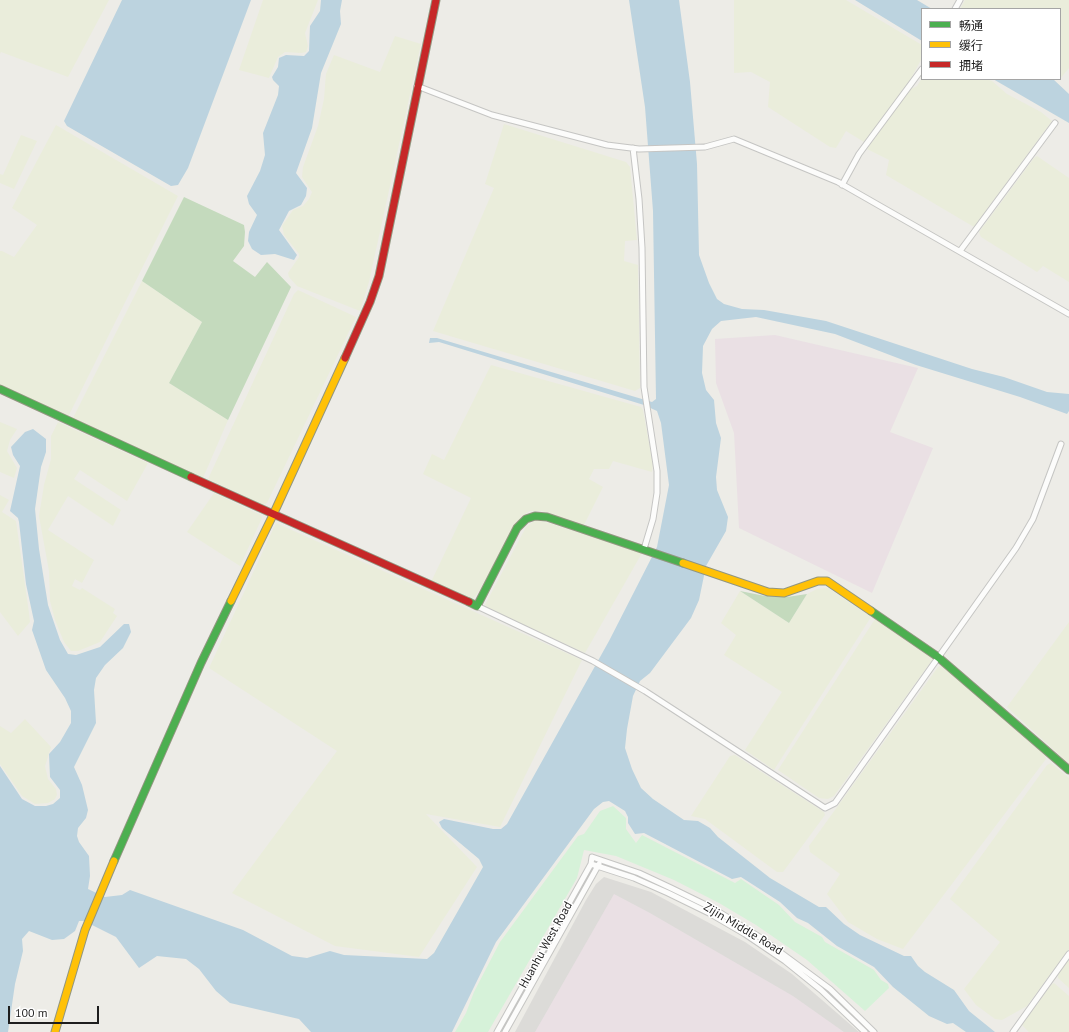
<!DOCTYPE html>
<meta charset="utf-8">
<style>
body{margin:0}
#map{position:relative;width:1069px;height:1032px;overflow:hidden;background:#edece7;font-family:"PT Sans","Noto Sans SC",sans-serif}
canvas{display:block}
.legend{position:absolute;left:921px;top:8px;width:140px;height:72px;box-sizing:border-box;background:#fff;border:1px solid #a5a5a5;margin:0;padding:5px 7px;list-style:none;font-size:12px;color:#1e1e1e}
.legend li{display:flex;align-items:center;gap:8px;height:20px}
.legend b{width:20px;border:1px solid #a5a5a5}
.scale{position:absolute;left:8px;top:1006px;width:91px;height:18px;box-sizing:border-box;border:2px solid #1e1e1e;border-top:0;padding-left:5px;font-size:12px;line-height:14px;white-space:nowrap;color:#1e1e1e;-webkit-text-stroke:3px #fff;paint-order:stroke}
</style>
<div id="map">
<canvas width="1069" height="1032"></canvas>
<ul class="legend">
<li><b style="height:5px;background:#4caf50"></b>畅通</li>
<li><b style="height:5px;background:#ffc107"></b>缓行</li>
<li><b style="height:5px;background:#c62828"></b>拥堵</li>
</ul>
<div class="scale">100 m</div>
</div>
<script>
const ctx = document.querySelector('canvas').getContext('2d');
ctx.lineJoin = 'round';
function paint(path, color) {
  ctx.fillStyle = color;
  ctx.fill(path, 'evenodd');
}
function poly(rows) {
  const path = new Path2D();
  for (const r of rows) {
    path.moveTo(r[0], r[1]);
    for (let i = 2; i < r.length; i += 2) path.lineTo(r[i], r[i + 1]);
  }
  return path;
}
function strokePath(path, color, width, dash) {
  ctx.strokeStyle = color;
  ctx.lineWidth = width;
  ctx.lineCap = dash ? 'butt' : 'round';
  ctx.setLineDash(dash || []);
  ctx.stroke(path);
}
function write(font, color, halo, rows, align = 'center') {
  ctx.font = font + ' "PT Sans",sans-serif';
  ctx.lineWidth = 3;
  ctx.setLineDash([]);
  ctx.textBaseline = 'middle';
  ctx.strokeStyle = halo;
  ctx.fillStyle = color;
  for (const [text, x, y, turn = 0] of rows) {
    ctx.save();
    ctx.translate(x, y);
    ctx.rotate((+turn || 0) * Math.PI / 180);
    ctx.textAlign = isNaN(turn) ? turn : align;
    if (halo) ctx.strokeText(text, 0, 0);
    ctx.fillText(text, 0, 0);
    ctx.restore();
  }
}
const residential = poly([
 [604,877,651,892,745,942,792,974,859,1032,515,1032,586,900,596,884]
]);
const industrial = poly([
 [775,335,918,368,890,432,933,448,872,593,739,528,734,433,716,383,715,339],
 [614,894,650,913,793,996,844,1032,535,1032]
]);
const farmland = poly([
 [0,0,109,0,68,77,1,52,0,54],
 [263,0,318,0,305,33,308,46,306,52,301,53,285,52,278,57,269,78,239,70],
 [734,0,846,0,922,45,922,58,908,84,864,142,846,131,836,148,830,147,768,107,770,82,751,72,734,73],
 [965,0,1069,0,1069,68,1059,80,1058,79,1060,79,1060,9,960,9],
 [395,36,421,44,369,282,360,311,297,286,289,277,288,273,299,257,299,254,284,235,282,226,293,210,303,206,309,199,312,192,302,177,303,167,318,126,324,99,326,74,334,55,380,72],
 [922,78,986,79,992,81,1007,94,1041,112,1052,121,974,227,886,175,889,160,867,149,909,90,917,86],
 [504,124,626,162,630,167,637,240,625,241,624,261,638,265,640,388,635,391,433,331,494,188,485,184],
 [56,125,178,196,68,417,0,385,0,251,2,251,14,257,37,225,12,208],
 [21,135,37,141,14,189,0,183,0,174,3,175],
 [1037,156,1069,178,1069,282,1043,266,1037,272,981,237,979,232,1034,158],
 [142,281,202,322,169,383,228,420,203,478,72,420],
 [298,290,356,317,267,503,263,505,208,479,294,294],
 [491,365,641,407,643,410,653,464,652,472,613,461,609,469,594,469,589,479,603,487,584,525,542,511,530,511,521,517,478,593,473,598,468,599,431,582,471,498,423,474,432,454,444,460],
 [0,422,17,429,10,440,7,451,17,468,14,478,0,472],
 [58,422,148,463,127,501,80,470,74,479,121,510,113,526,68,496,48,530,94,560,82,583,75,579,72,586,80,590,82,588,115,609,113,613,117,616,100,642,78,651,71,651,64,642,55,620,50,601,49,571,39,516,44,485,51,459,51,436],
 [214,493,261,515,262,518,240,566,187,532],
 [0,495,9,500,2,512,16,521,29,613,30,622,18,636,0,612],
 [536,520,549,523,642,553,585,653,487,608,485,605,526,527],
 [276,523,582,660,500,827,426,814,477,867,419,957,335,946,232,893,337,751,209,668],
 [828,588,871,617,774,770,745,750,782,692,724,655,736,635,721,623,740,591,789,623,807,594,817,589],
 [875,619,933,659,834,796,828,799,819,798,778,770],
 [1069,622,1069,764,1007,707],
 [942,665,1045,755,1046,759,903,949,877,939,848,922,827,894,840,874,810,852,809,846,938,667],
 [25,719,51,747,45,766,48,779,56,789,57,795,55,799,48,803,35,804,22,796,0,764,0,726,11,733],
 [735,755,824,812,825,815,783,872,777,872,705,819,691,816,730,756],
 [1051,763,1069,778,1069,949,1027,1006,1002,1020,995,1019,976,1005,964,989,1000,942,950,899,1047,765],
 [1069,960,1069,988,1058,978,1058,974],
 [1054,983,1069,996,1069,1032,1029,1032,1022,1025,1051,985]
]);
const forest = poly([
 [184,197,244,225,245,232,244,246,233,261,255,277,267,262,291,287,228,420,169,383,202,322,142,281],
 [740,591,765,596,787,597,807,594,789,623]
]);
const park = poly([
 [613,806,626,818,626,829,636,843,642,835,735,883,741,879,779,905,795,922,822,937,825,942,874,970,881,980,888,984,889,988,865,1011,807,960,756,925,719,903,674,880,616,856,584,850,577,878,488,1032,455,1032,466,1013,474,992,500,942,578,836,584,834,600,811]
]);
const water = poly([
 [122,0,251,0,188,168,178,185,171,186,67,126,64,121],
 [321,0,342,0,340,11,341,24,321,73,312,128,296,173,307,188,306,196,301,205,289,211,279,230,297,255,294,260,275,254,261,255,252,249,248,241,249,232,257,215,249,204,247,196,260,171,265,155,263,133,278,95,279,86,273,80,272,77,278,67,279,58,286,55,304,56,309,51,310,26,320,11],
 [629,0,679,0,690,82,697,164,699,255,709,283,717,299,724,304,742,309,764,310,826,321,972,369,1004,377,1047,392,1069,394,1069,411,1067,414,1020,397,916,365,835,334,756,317,721,321,712,329,703,346,702,373,706,390,714,400,716,423,721,438,716,477,717,490,728,517,726,531,706,566,699,600,691,618,650,673,640,681,633,696,627,729,625,748,632,769,641,788,653,799,684,820,698,821,710,828,718,837,770,878,819,907,826,907,844,924,860,935,904,956,911,956,918,966,925,972,954,990,969,1011,995,1032,966,1032,953,1023,947,1024,929,1016,893,987,874,967,837,946,808,923,797,918,780,902,741,877,732,879,644,833,635,834,628,823,628,817,625,811,609,801,603,802,594,809,496,942,452,1032,311,1032,299,1019,230,1003,216,991,199,969,186,959,157,956,139,968,116,937,84,921,79,921,75,931,64,939,52,940,29,931,22,939,23,951,15,984,8,1032,0,1032,0,766,22,799,35,806,46,806,53,804,60,798,60,790,50,777,49,754,60,742,71,723,71,711,65,698,46,670,32,630,34,621,26,584,19,522,18,518,10,511,20,466,13,455,11,447,25,432,33,429,46,439,46,452,41,467,35,509,39,549,48,605,60,640,68,654,76,655,100,647,124,624,129,624,131,632,123,648,105,665,96,678,94,690,96,723,74,767,82,785,88,810,86,818,78,828,77,836,79,842,89,856,90,876,88,889,105,897,122,895,130,890,243,930,292,956,307,958,330,951,344,955,427,959,434,953,483,867,479,859,442,828,439,822,444,819,493,829,501,829,507,824,609,641,657,547,669,485,661,423,657,411,644,405,439,342,429,343,430,338,437,338,652,402,656,399,653,211,645,107],
 [855,0,917,0,932,9,922,9,922,41],
 [993,79,1053,79,1069,94,1069,123]
]);
const street = poly([
 [955,9,960,0],
 [417,86,492,115,607,145,639,149,705,147,734,139,838,182,1069,314],
 [633,148,639,199,642,248,644,387,657,471,657,493,653,519,644,549],
 [842,185,859,154,922,69],
 [960,251,1055,123],
 [477,606,593,661,645,691,825,808,835,803,1016,548,1033,519,1061,444],
 [591,864,634,878,668,893,709,913,745,934,785,961,821,990,865,1032],
 [497,1032,591,864,592,857,639,873,671,888,714,909,761,938,830,989,874,1032],
 [505,1032,599,864],
 [1013,1032,1069,954]
]);
const fast = poly([
 [0,389,191,477],
 [469,602,477,606,517,528,526,519,535,516,547,517,683,563],
 [871,611,938,657,1069,770],
 [114,861,201,663,231,601]
]);
const slow = poly([
 [683,563,768,592,784,593,818,581,827,581,871,611],
 [231,601,273,515,345,358],
 [55,1032,85,930,114,861]
]);
const jam = poly([
 [345,358,370,302,379,276,436,0],
 [191,477,469,602]
]);
const streetNames = [
 ["Zijin Middle Road",743,929,31],
 ["Huanhu West Road",546,945,-61]
];
paint(residential, '#dcdbd8');
paint(industrial, '#eae0e4');
paint(farmland, '#eaeddb');
paint(forest, '#c4dabd');
paint(park, '#d6f2d9');
paint(water, '#bcd3df');
strokePath(street, '#c5c5c3', 7);
strokePath(fast, '#929680', 9);
strokePath(slow, '#929680', 9);
strokePath(jam, '#929680', 9);
strokePath(street, '#fcfcfb', 5);
strokePath(fast, '#4caf50', 7);
strokePath(slow, '#ffc107', 7);
strokePath(jam, '#c62828', 7);
write('12px', '#1e1e1e', '#fff', streetNames);
</script>
